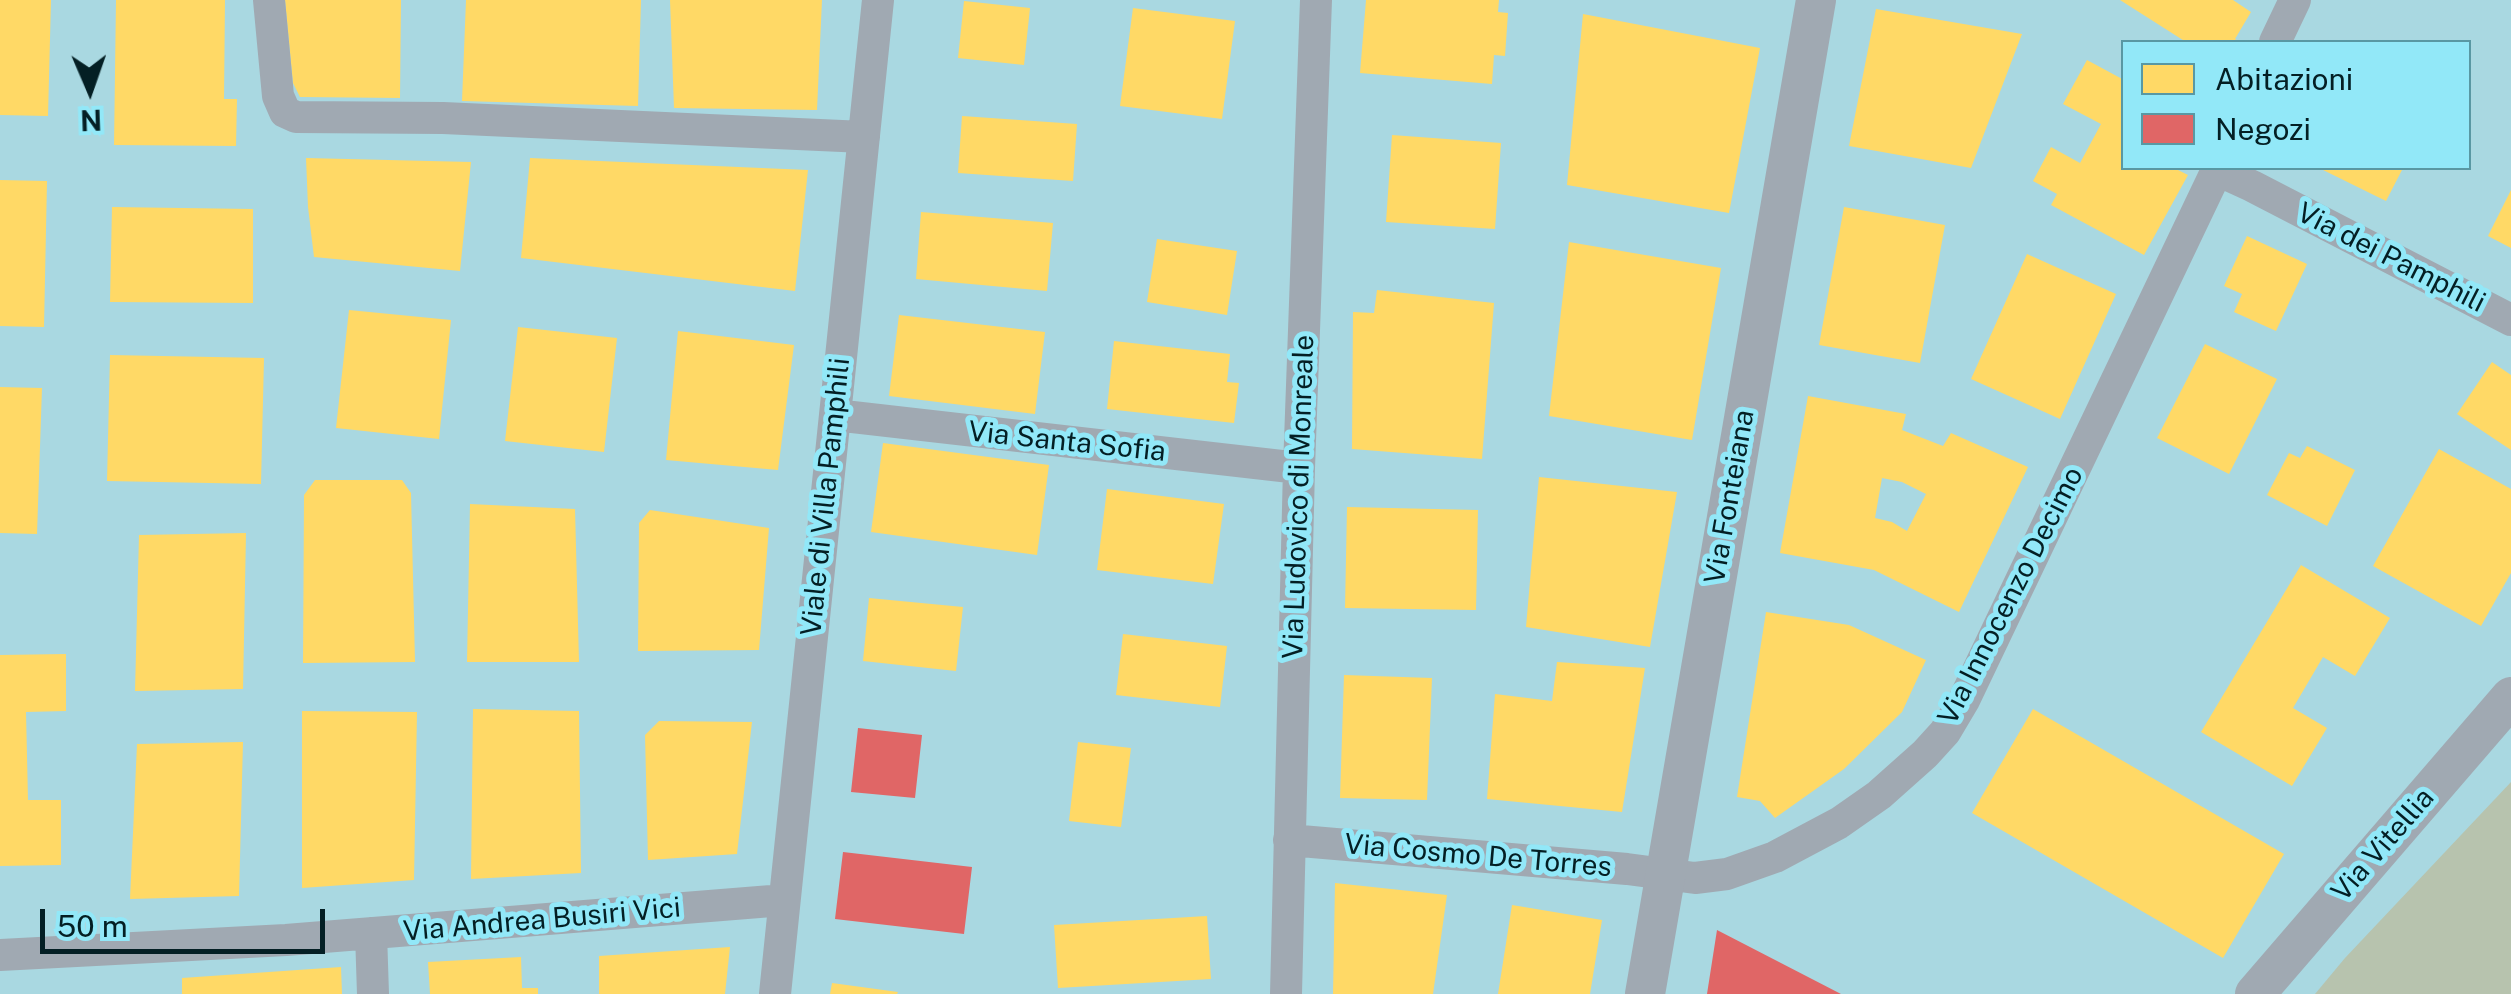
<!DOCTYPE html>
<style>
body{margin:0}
#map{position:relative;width:2511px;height:994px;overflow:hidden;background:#a9d8e1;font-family:"Public Sans",sans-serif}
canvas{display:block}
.legend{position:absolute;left:2121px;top:40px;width:350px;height:130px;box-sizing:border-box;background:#92e8f8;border:2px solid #5998a3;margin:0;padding:12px 18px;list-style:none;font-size:30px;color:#041f24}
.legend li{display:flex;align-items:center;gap:20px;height:50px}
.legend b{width:50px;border:2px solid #5998a3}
.north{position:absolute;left:40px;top:40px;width:100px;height:100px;-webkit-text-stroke:8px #92e8f8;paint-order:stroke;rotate:178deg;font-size:28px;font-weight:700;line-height:40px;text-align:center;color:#041f24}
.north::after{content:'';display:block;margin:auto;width:35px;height:45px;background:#041f24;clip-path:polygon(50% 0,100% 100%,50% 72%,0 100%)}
.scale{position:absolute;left:40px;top:909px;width:285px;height:45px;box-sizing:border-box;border:5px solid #041f24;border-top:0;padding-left:12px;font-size:30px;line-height:35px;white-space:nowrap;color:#041f24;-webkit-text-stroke:8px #92e8f8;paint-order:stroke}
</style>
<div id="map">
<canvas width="2511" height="994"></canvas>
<ul class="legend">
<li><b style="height:28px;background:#ffd966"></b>Abitazioni</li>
<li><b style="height:28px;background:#e06666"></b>Negozi</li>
</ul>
<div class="north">N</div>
<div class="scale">50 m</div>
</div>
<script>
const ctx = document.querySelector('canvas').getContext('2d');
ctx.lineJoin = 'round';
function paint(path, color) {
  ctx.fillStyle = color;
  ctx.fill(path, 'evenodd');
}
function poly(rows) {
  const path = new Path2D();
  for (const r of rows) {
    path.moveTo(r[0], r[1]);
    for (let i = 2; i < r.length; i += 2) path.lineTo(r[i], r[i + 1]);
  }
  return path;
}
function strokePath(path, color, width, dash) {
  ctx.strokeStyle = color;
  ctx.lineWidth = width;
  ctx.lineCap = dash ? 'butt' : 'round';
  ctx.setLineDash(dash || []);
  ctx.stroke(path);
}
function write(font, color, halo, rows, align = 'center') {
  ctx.font = font + ' "Public Sans",sans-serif';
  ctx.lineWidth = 10;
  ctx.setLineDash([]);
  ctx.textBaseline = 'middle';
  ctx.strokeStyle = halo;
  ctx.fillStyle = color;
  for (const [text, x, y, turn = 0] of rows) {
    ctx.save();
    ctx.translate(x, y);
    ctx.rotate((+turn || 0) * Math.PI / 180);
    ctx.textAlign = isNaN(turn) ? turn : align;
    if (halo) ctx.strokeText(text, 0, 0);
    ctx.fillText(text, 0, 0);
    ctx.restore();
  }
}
const green = poly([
 [2511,782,2511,994,2315,994,2345,958]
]);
const homes = poly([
 [0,0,51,0,48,116,0,115],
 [116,0,225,0,224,99,237,99,236,146,114,145],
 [285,0,401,0,400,98,300,97,293,83],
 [466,0,641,0,638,106,462,101],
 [670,0,822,0,817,110,674,108],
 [1366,0,1499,0,1498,12,1508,13,1505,56,1494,55,1492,84,1360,73],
 [2120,0,2233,0,2251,12,2235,39,2240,42,2186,42],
 [964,1,1030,8,1024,65,958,58],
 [1133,8,1235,21,1222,119,1120,106],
 [1876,9,2022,34,1971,168,1849,146],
 [1583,14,1760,48,1729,213,1567,185],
 [2087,60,2124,80,2124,168,2174,168,2188,175,2144,255,2051,205,2057,194,2033,181,2051,147,2080,163,2101,124,2063,104],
 [962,116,1077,124,1073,181,958,173],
 [1392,135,1501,143,1495,229,1386,222],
 [306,158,471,162,460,271,314,257,308,207],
 [530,158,808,170,795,291,521,258],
 [2319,168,2403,168,2386,201],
 [0,180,47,181,44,327,0,326],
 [2511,190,2511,248,2488,236],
 [112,207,253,209,253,303,110,302],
 [1844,207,1945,225,1920,363,1819,345],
 [921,212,1053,223,1047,291,916,279],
 [2247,236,2307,264,2276,331,2234,312,2242,294,2224,286],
 [1157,239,1237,251,1227,315,1147,302],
 [1569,242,1721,268,1692,440,1549,416],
 [2027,254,2116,294,2060,419,1971,379],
 [1377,290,1494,303,1482,459,1352,449,1353,312,1374,313],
 [349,310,451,320,439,439,336,428],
 [899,315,1045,332,1035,414,889,396],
 [518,327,617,338,604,452,505,441],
 [678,331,794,345,778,470,666,460],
 [1114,341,1230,354,1227,382,1239,383,1234,423,1107,409],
 [2205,344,2277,379,2229,474,2157,438],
 [110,355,264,358,261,484,107,481],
 [2492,362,2511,375,2511,450,2457,414],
 [0,387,42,388,37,534,0,533],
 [1808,396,1906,414,1902,430,1943,446,1951,433,2028,467,1959,612,1874,570,1780,553],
 [1882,478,1902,482,1926,494,1907,531,1892,522,1875,518],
 [883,443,1049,465,1037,555,871,532],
 [2307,446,2355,470,2327,526,2267,495,2289,453,2300,458],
 [2439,449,2511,489,2511,573,2481,626,2373,566],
 [1539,477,1677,492,1650,647,1526,627],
 [315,480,402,480,411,493,415,662,303,663,304,495],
 [1107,489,1224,504,1213,584,1097,570],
 [470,504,575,509,579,662,467,662],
 [1347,507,1478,510,1476,610,1345,608],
 [650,510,769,528,759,650,638,651,639,523],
 [246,533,243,689,135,691,139,535],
 [2301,565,2390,618,2355,676,2323,657,2293,708,2327,728,2292,786,2201,732],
 [869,598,963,607,956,671,863,661],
 [1766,612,1849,625,1926,660,1902,712,1844,769,1775,818,1760,801,1737,797],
 [1123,634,1227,646,1220,707,1116,695],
 [66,654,66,711,26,712,28,800,61,800,61,865,0,866,0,655],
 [1557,662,1645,668,1622,812,1487,799,1495,694,1552,701],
 [1344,675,1432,678,1427,800,1340,798],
 [473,709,579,711,581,873,471,879],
 [2033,709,2284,854,2223,958,1972,813],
 [302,711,417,712,414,880,302,888],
 [659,721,752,722,737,854,648,860,645,735],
 [243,742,239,896,130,899,137,744],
 [1078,742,1131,748,1121,827,1069,821],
 [1335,883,1447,895,1433,994,1333,994],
 [1512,905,1602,920,1590,994,1498,994],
 [1207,916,1211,979,1058,988,1054,925],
 [730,947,725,994,599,994,599,956],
 [521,957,522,988,538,988,538,994,430,994,428,962],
 [341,967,342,994,182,994,182,978],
 [832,983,898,992,897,994,830,994]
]);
const shops = poly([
 [858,728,922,735,915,798,851,792],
 [843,852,972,867,964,934,835,919],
 [1717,930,1841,994,1707,994]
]);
const minor = poly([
 [269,0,278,96,285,112,296,117,443,118,864,137],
 [2275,42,2295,0],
 [2217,170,2252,186,2511,320],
 [835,415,1299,468],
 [1289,840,1627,869,1695,878,1727,874,1775,857,1839,823,1879,795,1925,754,1945,732,1964,700,2218,168],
 [371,933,373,994],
 [0,955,286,940,784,900],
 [775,994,878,0],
 [1286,994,1299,468,1316,0]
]);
const tertiary = poly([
 [1645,994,1816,0],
 [2255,994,2511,697]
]);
const streetNames = [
 ["Via dei Pamphili",2391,258,27],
 ["Via Santa Sofia",1067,442,6],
 ["Viale di Villa Pamphili",826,497,-84],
 ["Via Ludovico di Monreale",1299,497,-88],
 ["Via Fonteiana",1730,497,-80],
 ["Via Innocenzo Decimo",2011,596,-63],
 ["Via Vitellia",2383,845,-49],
 ["Via Cosmo De Torres",1478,856,5],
 ["Via Andrea Busiri Vici",542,920,-5]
];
paint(green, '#b7c3ae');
paint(homes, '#ffd966');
paint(shops, '#e06666');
strokePath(minor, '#a0a9b2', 32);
strokePath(tertiary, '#a0a9b2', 40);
write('28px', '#041f24', '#92e8f8', streetNames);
</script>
